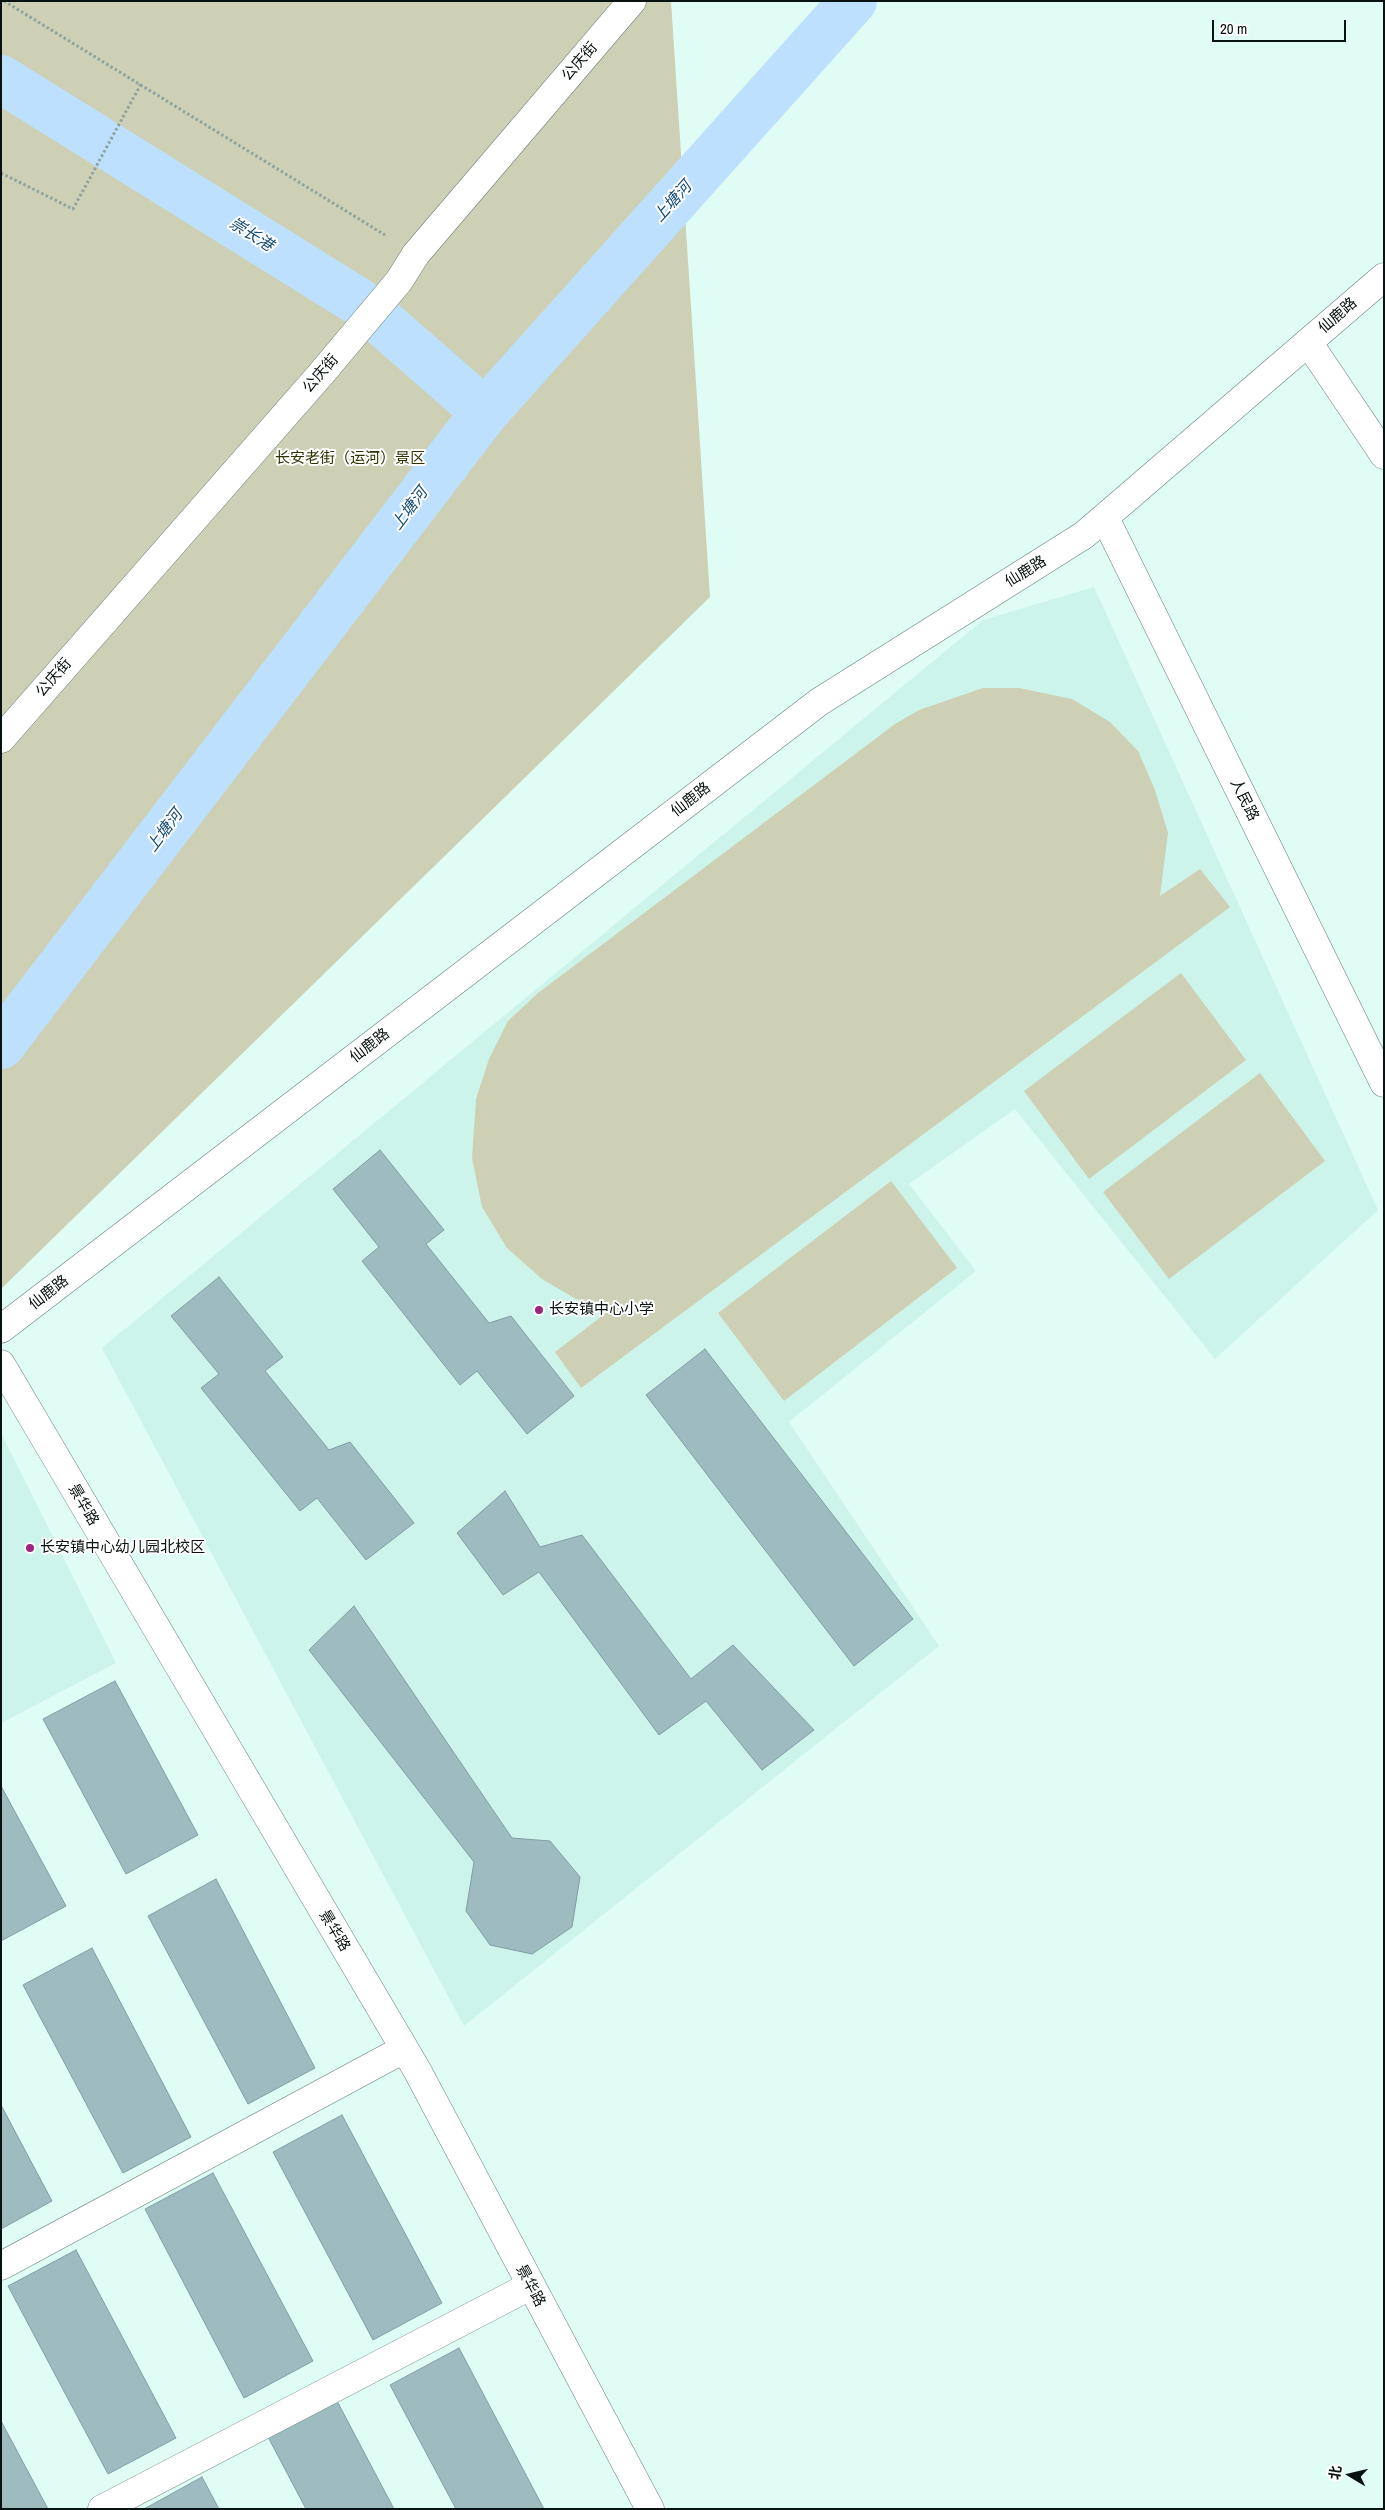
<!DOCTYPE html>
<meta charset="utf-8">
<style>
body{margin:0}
#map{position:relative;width:1385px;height:2510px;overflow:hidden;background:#dffcf5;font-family:"Archivo Narrow","Noto Sans SC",sans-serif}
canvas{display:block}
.frame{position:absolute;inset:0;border:2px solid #081210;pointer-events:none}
.north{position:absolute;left:1325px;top:2450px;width:50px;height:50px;-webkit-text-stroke:4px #fff;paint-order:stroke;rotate:279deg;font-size:14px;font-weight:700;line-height:20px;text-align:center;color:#081210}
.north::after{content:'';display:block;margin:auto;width:18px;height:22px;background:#081210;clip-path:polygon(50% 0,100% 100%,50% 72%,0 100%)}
.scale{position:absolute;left:1212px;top:20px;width:134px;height:22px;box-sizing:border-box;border:2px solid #081210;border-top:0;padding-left:6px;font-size:15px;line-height:18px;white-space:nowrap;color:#081210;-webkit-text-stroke:4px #fff;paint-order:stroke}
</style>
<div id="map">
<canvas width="1385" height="2510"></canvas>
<div class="frame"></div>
<div class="north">北</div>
<div class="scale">20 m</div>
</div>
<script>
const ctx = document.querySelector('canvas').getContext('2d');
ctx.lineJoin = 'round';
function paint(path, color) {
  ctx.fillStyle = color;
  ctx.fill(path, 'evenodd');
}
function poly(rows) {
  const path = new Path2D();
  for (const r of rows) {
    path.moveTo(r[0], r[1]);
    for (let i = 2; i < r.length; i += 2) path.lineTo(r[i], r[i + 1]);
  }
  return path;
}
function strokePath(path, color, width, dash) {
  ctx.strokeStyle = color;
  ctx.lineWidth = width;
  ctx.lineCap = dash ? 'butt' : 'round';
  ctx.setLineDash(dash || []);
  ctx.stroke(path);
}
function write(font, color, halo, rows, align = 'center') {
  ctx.font = font + ' "Archivo Narrow","Noto Sans SC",sans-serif';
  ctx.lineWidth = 4;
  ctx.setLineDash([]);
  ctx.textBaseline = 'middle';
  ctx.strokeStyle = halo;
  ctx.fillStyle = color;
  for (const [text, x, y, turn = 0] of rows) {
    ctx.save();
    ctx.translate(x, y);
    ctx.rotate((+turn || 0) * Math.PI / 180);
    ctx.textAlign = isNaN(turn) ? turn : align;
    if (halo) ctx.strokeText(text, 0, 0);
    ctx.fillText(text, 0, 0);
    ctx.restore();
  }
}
const built = poly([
 [1094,587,1378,1210,1215,1359,1015,1109,909,1184,976,1271,789,1422,939,1646,464,2026,102,1348,983,620],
 [1,1433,116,1663,1,1723]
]);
const green = poly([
 [1,1,671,1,710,597,1,1289],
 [983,688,1019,688,1072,699,1110,722,1138,751,1155,790,1168,833,1160,896,1200,869,1230,907,581,1388,555,1352,614,1307,576,1299,542,1279,507,1248,482,1207,472,1158,476,1099,489,1059,508,1021,538,993,895,724,919,710],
 [1181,973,1246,1060,1089,1179,1024,1091],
 [1260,1073,1325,1161,1169,1279,1103,1192],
 [891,1181,957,1268,784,1401,718,1313]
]);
const canal = poly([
 [1,79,359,302,485,412],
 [1,1045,485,412,853,1]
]);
const building = poly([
 [380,1150,444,1230,426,1244,489,1323,511,1316,574,1396,527,1434,477,1371,460,1385,362,1261,379,1247,333,1189,380,1150],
 [219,1277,283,1357,265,1371,329,1450,350,1442,414,1523,366,1560,317,1498,300,1511,201,1388,219,1374,171,1316,219,1277],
 [705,1349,913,1619,854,1666,646,1395,705,1349],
 [505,1491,540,1547,582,1535,691,1679,733,1645,814,1730,762,1770,706,1701,659,1735,539,1572,503,1595,457,1533,505,1491],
 [354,1606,512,1838,550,1841,580,1877,572,1927,532,1954,490,1945,466,1911,474,1862,309,1650,354,1606],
 [115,1681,198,1835,126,1874,43,1719,115,1681],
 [1,1786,66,1906,1,1941,1,1786],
 [216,1879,315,2068,248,2104,148,1916,216,1879],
 [92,1948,191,2137,123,2173,23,1985,92,1948],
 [1,2105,52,2201,1,2229,1,2105],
 [342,2115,442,2303,373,2340,273,2152,342,2115],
 [213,2173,313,2361,244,2398,145,2209,213,2173],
 [76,2250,176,2438,108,2474,8,2286,76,2250],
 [459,2348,544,2509,456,2509,390,2385,459,2348],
 [337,2401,394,2509,306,2509,268,2437,337,2401],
 [1,2421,48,2509,1,2509,1,2421],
 [202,2477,219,2509,144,2509,202,2477]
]);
const path = poly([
 [4,1,385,235],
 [1,173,73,209,141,84]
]);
const minor = poly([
 [1308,342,1384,455],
 [1105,518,1384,1083],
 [1,739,321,374,399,281,416,254,632,1],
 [1,1329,819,702,1084,535,1384,277],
 [1,1364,417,2070,650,2509],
 [1,2266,404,2049],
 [102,2509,530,2286]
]);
const markers = [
 [539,1310,5,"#9d257e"],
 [30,1548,5,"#9d257e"]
];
const streetNames = [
 ["公庆街",580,62,-49],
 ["仙鹿路",1338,316,-41],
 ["公庆街",321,374,-49],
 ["仙鹿路",1026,572,-32],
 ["公庆街",54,678,-49],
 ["仙鹿路",691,800,-38],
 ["人民路",1244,800,64],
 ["仙鹿路",370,1046,-38],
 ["仙鹿路",49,1293,-38],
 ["景华路",83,1505,60],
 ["景华路",334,1931,59],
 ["景华路",530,2286,62]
];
const parkNames = [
 ["长安老街（运河）景区",350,459]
];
const poiNames = [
 ["长安镇中心小学",549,1310],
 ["长安镇中心幼儿园北校区",40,1548]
];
const waterNames = [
 ["上塘河",673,202,-48],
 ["崇长港",251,235,32],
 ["上塘河",410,509,-53],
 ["上塘河",165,831,-53]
];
paint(built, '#cdf4ea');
paint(green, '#cdd0b4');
strokePath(canal, '#bce0fe', 48);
paint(building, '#9ebbc0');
strokePath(building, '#829ea4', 1);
strokePath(minor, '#66817b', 29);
strokePath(path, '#8da39e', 3, [2.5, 2.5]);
strokePath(minor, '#fff', 28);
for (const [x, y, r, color] of markers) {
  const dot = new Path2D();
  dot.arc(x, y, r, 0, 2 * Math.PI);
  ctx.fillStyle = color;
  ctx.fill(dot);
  strokePath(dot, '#fff', 2);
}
write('15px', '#081210', '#fff', streetNames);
write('15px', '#303300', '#fff', parkNames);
write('15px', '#081210', '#fff', poiNames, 'left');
write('italic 16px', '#154e75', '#fff', waterNames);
</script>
